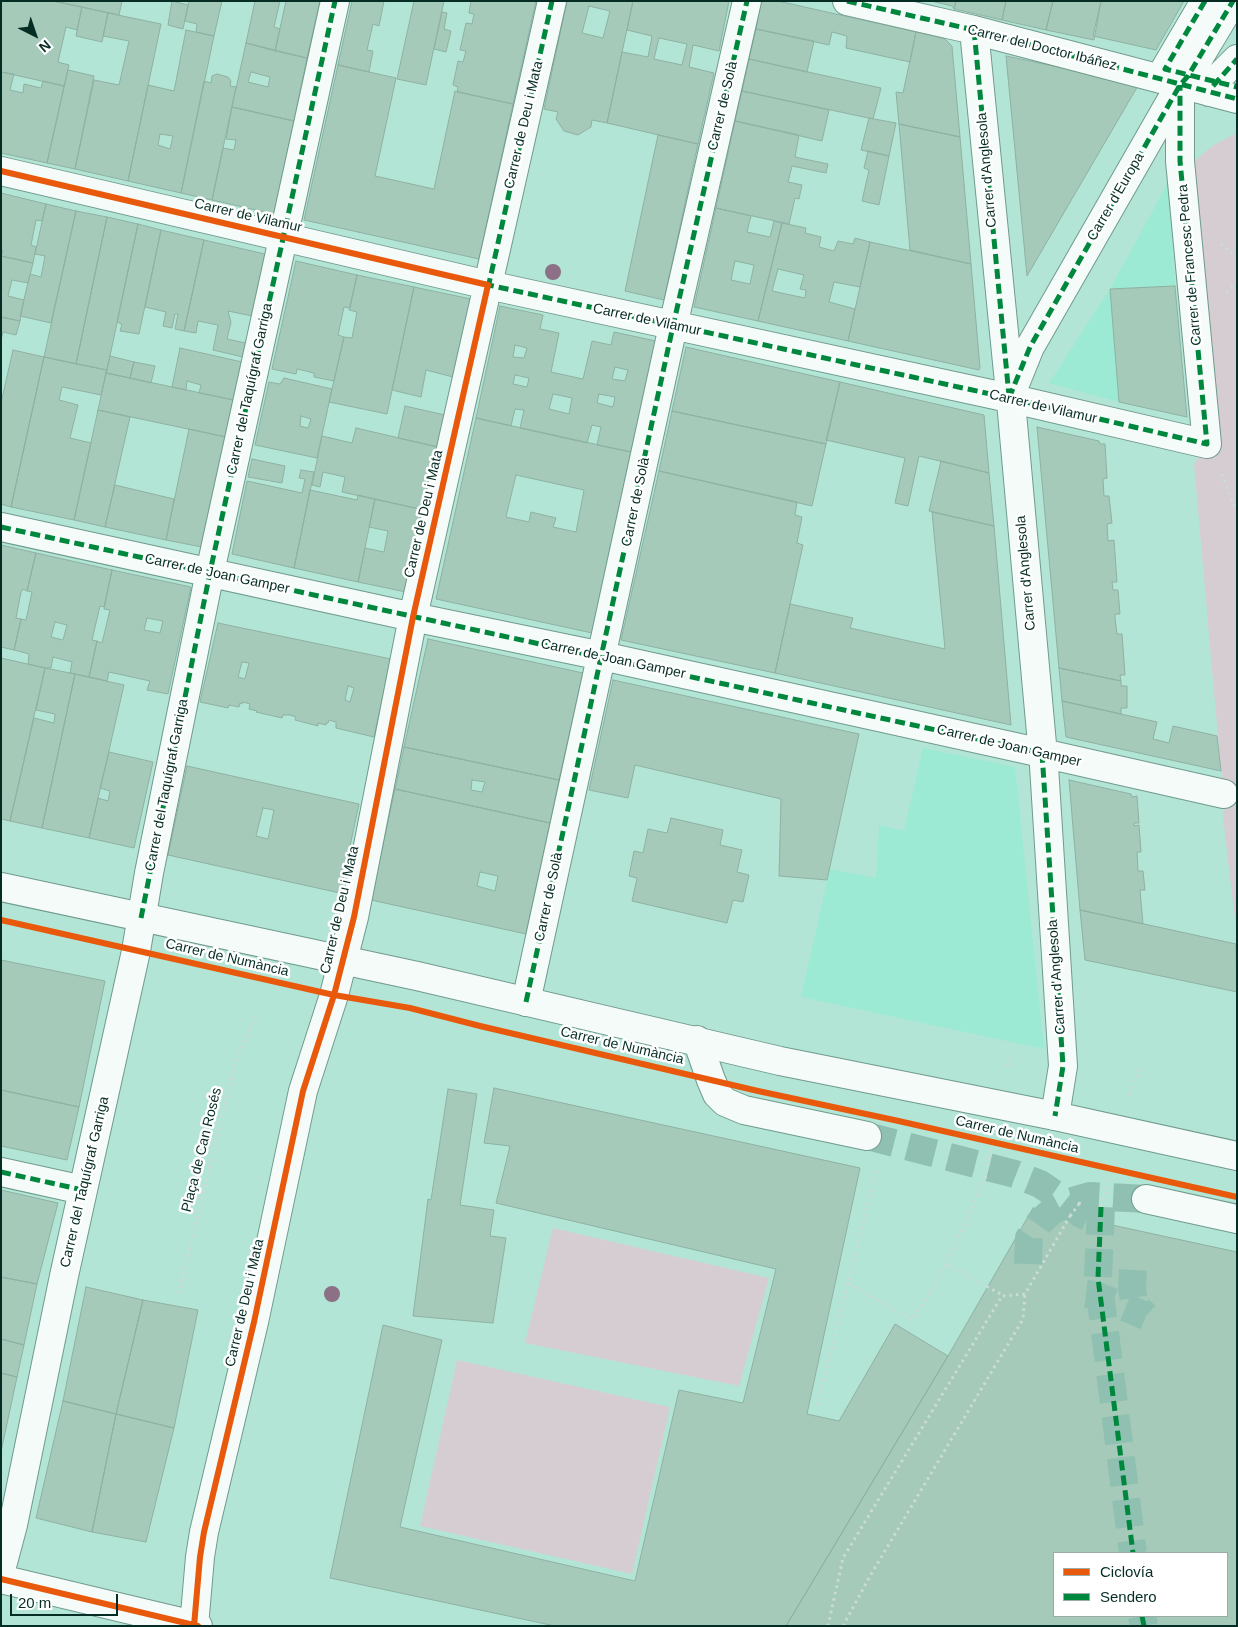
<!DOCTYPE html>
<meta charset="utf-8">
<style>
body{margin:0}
#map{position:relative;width:1238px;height:1627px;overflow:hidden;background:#b3e5d6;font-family:Helvetica,sans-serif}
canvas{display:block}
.frame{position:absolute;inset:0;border:2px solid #052d24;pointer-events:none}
.legend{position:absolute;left:1053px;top:1552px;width:175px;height:65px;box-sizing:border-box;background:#fff;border:1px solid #9baba7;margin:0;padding:6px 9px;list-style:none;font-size:15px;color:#052d24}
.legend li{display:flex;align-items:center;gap:10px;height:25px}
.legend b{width:25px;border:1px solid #9baba7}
.north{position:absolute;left:10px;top:10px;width:50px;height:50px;-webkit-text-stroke:4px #fff;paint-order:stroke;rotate:139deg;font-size:14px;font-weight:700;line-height:20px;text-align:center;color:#052d24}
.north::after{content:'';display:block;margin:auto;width:18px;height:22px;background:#052d24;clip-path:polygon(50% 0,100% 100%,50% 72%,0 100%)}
.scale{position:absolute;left:10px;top:1594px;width:108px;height:22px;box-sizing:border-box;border:2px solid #052d24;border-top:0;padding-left:6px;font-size:15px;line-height:18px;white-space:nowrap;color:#052d24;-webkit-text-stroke:4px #fff;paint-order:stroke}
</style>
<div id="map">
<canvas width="1238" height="1627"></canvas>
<div class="frame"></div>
<ul class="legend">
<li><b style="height:6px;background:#e8590c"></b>Ciclovía</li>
<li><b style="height:6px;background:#00873e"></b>Sendero</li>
</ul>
<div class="north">N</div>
<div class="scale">20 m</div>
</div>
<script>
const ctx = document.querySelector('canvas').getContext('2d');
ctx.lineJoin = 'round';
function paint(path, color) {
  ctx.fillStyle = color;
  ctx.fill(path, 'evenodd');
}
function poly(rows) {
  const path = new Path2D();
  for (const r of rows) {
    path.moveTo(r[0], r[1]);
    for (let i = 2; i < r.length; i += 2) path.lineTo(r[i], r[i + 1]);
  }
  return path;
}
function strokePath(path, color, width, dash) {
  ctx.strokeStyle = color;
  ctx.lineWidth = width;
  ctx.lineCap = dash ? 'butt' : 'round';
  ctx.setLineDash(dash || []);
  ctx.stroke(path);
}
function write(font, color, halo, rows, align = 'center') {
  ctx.font = font + ' Helvetica,sans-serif';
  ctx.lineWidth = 5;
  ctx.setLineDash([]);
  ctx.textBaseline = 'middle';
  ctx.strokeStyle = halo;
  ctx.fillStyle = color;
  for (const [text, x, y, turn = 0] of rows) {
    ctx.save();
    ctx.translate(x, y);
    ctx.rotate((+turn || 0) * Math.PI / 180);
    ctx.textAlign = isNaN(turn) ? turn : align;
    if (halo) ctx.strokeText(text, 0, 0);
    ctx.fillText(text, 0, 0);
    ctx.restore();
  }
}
const built = poly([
 [1170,179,1175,286,1187,417,1119,402,1049,383,1110,289],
 [923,748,1015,767,1044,1049,801,997,830,869,876,878,879,825,904,831]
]);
const green = poly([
 [1237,133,1237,936,1223,818,1224,794,1221,771,1194,464,1207,444,1191,164,1212,146],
 [553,1228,769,1278,739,1386,525,1343],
 [457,1360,670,1407,632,1574,420,1526]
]);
const building = poly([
 [1,1,53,1,82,7,77,30,66,27,58,62,69,65,64,86,1,72,1,1],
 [53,1,122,1,119,15,53,1],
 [172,1,188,5,183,29,168,25,172,1],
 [189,1,222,1,214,36,196,32,197,24,185,21,189,1],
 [255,1,280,1,274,27,280,29,275,51,246,43,255,1],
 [286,1,320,1,307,58,275,51,286,1],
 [352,1,384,1,379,26,373,24,367,50,373,51,369,72,338,65,352,1],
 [414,1,444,1,426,85,397,79,414,1],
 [471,1,536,1,513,104,457,92,458,87,453,85,458,61,463,62,466,51,460,50,466,23,472,24,474,14,469,13,471,1],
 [567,1,633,1,607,123,592,120,591,127,578,135,564,131,556,119,558,112,544,109,567,1],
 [589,6,610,11,603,38,582,33,589,6],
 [633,1,729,1,719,51,693,45,689,67,714,73,698,144,607,123,622,52,648,57,652,36,627,30,633,1],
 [659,38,687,44,682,65,654,59,659,38],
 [761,1,778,1,916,32,910,62,846,48,847,36,832,32,829,45,756,29,761,1],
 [931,1,956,1,954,9,952,6,931,1],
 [956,1,1006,1,1002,20,954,9,956,1],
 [1006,1,1053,1,1046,30,1002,20,1006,1],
 [1053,1,1101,1,1094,40,1046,30,1053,1],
 [1101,1,1184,1,1156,50,1093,36,1101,1],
 [82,7,108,13,102,42,76,36,82,7],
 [442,12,447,13,444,29,451,31,446,52,434,49,442,12],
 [108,13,161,24,128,181,75,169,94,80,119,85,129,41,103,36,108,13],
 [756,29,814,41,807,72,749,59,756,29],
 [186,30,214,36,181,193,128,181,148,85,174,91,186,30],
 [160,134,173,136,170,149,158,145,160,134],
 [916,32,945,39,952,46,960,137,899,124,896,92,903,93,916,32],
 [246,43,307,58,294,121,232,107,246,43],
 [251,72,270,77,268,87,248,82,251,72],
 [1006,56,1139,84,1027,276,1006,56],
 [749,59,881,88,873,119,742,91,749,59],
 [338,65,396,78,375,176,434,189,455,91,513,104,479,259,304,220,338,65],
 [68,70,94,76,75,169,47,163,68,70],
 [1,72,14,74,10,90,23,93,24,84,41,88,43,81,64,86,47,163,1,153,1,72],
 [217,74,228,77,231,81,230,86,236,87,212,200,181,193,204,81,211,83,212,76,217,74],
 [742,91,829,110,822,141,735,121,742,91],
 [232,107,294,121,274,214,212,200,223,148,234,150,236,140,226,139,232,107],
 [869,118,896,123,889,156,861,150,869,118],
 [735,121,799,135,795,157,828,164,826,173,792,166,788,182,802,185,799,199,795,198,789,224,716,208,735,121],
 [899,124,960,137,971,264,910,250,899,124],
 [658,135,698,144,664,300,625,291,658,135],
 [868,151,889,156,879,205,862,201,869,170,864,168,868,151],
 [1,193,46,204,42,221,36,220,31,245,36,247,33,263,1,256,3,250,1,249,1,193],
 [46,204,76,211,51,323,20,316,30,274,41,277,45,256,35,254,46,204],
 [716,208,751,216,747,232,770,237,774,221,782,223,758,321,694,307,716,208],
 [735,261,754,265,750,284,731,280,735,261],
 [76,211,107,217,76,364,44,357,76,211],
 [107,217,138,224,107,370,76,364,107,217],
 [782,223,806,228,805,233,821,237,819,247,834,251,838,241,853,244,855,238,870,242,860,287,834,282,829,302,855,309,848,341,758,321,782,223],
 [778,269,804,275,800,289,806,290,805,298,772,291,778,269],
 [138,224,161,230,139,334,120,331,122,324,117,322,138,224],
 [161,230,204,240,184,331,175,329,178,314,175,314,172,328,163,326,166,312,145,307,161,230],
 [204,240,265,254,252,316,228,311,231,322,227,339,246,343,243,357,213,350,218,325,198,321,196,333,184,331,204,240],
 [870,242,971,264,980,368,979,370,848,341,870,242],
 [1,256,33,263,28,283,12,280,8,296,24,300,20,321,1,317,1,256],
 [296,261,357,275,350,308,344,307,338,335,344,337,334,381,314,377,314,373,297,369,296,374,272,369,296,261],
 [357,275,414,287,387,414,329,402,344,337,352,338,357,312,349,310,357,275],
 [1175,286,1187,417,1119,402,1110,289,1175,286],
 [414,287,471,299,453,377,426,370,421,397,392,390,414,287],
 [500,306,543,315,540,329,559,333,551,372,583,379,592,341,611,345,614,332,656,341,631,452,597,445,601,427,592,425,587,443,520,428,524,410,515,409,511,426,476,418,500,306],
 [515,345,527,348,524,358,513,357,515,345],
 [615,367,628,370,625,381,612,379,615,367],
 [515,375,529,378,527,387,513,384,515,375],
 [553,394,572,398,569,414,549,409,553,394],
 [599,394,615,397,613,407,597,403,599,394],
 [1,317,20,321,16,335,3,332,1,340,1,317],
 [686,347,840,382,826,444,672,411,686,347],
 [180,348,242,362,234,400,199,393,201,385,187,381,186,390,172,387,180,348],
 [13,350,44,357,11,507,1,504,1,403,13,350],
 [110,356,134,362,130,378,106,373,110,356],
 [44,357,107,370,101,395,62,387,59,400,78,405,70,438,91,443,74,520,11,507,44,357],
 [134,362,155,366,151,383,130,378,134,362],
 [106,373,234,400,226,437,98,410,106,373],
 [284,378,332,389,317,458,255,445,269,382,280,384,284,378],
 [301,416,311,419,308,428,300,426,301,416],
 [840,382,984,415,989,473,919,456,908,506,895,503,905,458,826,440,840,382],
 [405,406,445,415,438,447,398,438,405,406],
 [98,410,130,417,105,527,74,520,98,410],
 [672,411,826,444,812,506,659,471,672,411],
 [476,418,631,452,592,633,436,599,476,418],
 [516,475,584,490,576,532,553,527,556,518,531,512,529,522,506,517,516,475],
 [1037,427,1099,441,1100,444,1105,444,1107,478,1103,479,1104,496,1109,496,1112,523,1107,524,1108,541,1114,540,1117,582,1112,582,1113,590,1118,590,1120,614,1115,614,1115,618,1117,634,1122,634,1125,675,1120,675,1121,681,1059,668,1037,427],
 [356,428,438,447,424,510,342,492,345,477,323,472,320,487,312,485,322,436,352,443,356,428],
 [189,429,226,437,202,547,166,540,189,429],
 [252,459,285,466,282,483,248,477,252,459],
 [941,461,989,473,994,526,929,511,941,461],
 [301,470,314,472,294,568,232,554,247,481,302,493,305,479,299,478,301,470],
 [659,471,797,502,795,515,802,517,797,543,803,545,775,673,621,640,659,471],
 [115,485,174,499,166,540,105,527,115,485],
 [310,490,357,500,358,495,375,499,358,582,294,568,310,490],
 [375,499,424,510,406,592,358,582,365,548,384,552,388,531,369,527,375,499],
 [932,512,994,526,1011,725,775,673,790,604,853,618,850,628,945,649,932,512],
 [1,545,36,553,27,591,23,589,21,592,16,618,21,619,14,650,1,647,1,545],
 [36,553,112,570,104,607,100,606,92,640,97,641,89,677,70,673,72,662,53,657,51,668,45,668,28,664,29,654,14,650,21,619,26,620,32,592,27,591,36,553],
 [55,622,67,625,63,640,51,637,55,622],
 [112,570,191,587,168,694,147,690,150,681,109,672,107,681,89,677,97,641,102,643,110,610,104,609,112,570],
 [147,618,163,621,160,633,144,630,147,618],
 [218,623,391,659,374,737,336,728,336,722,329,720,328,723,326,723,326,725,318,723,318,726,295,720,296,717,290,715,283,715,282,718,256,712,257,711,249,709,250,704,243,702,242,704,240,703,239,707,229,705,228,708,200,702,218,623],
 [242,662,249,663,245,679,238,677,242,662],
 [348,686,354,688,350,702,345,700,348,686],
 [428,639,583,673,559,780,404,747,428,639],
 [1,658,45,668,10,821,1,819,1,658],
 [45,668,75,674,42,828,10,821,34,718,54,723,55,714,36,710,45,668],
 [1059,668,1121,681,1121,686,1127,686,1127,708,1121,708,1121,714,1062,701,1059,668],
 [75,674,124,685,89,838,42,828,75,674],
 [613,680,859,734,827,880,779,876,781,799,635,765,628,798,589,790,613,680],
 [1062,701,1157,722,1153,739,1169,743,1173,726,1217,736,1221,771,1066,737,1062,701],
 [404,747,559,780,550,823,395,789,404,747],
 [472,780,485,782,482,792,471,790,472,780],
 [109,752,153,762,134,848,89,838,98,798,108,801,110,791,100,788,109,752],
 [187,766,359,804,340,893,168,855,187,766],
 [263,808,274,810,268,839,256,836,263,808],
 [1069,780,1131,794,1132,797,1137,796,1139,823,1134,823,1134,826,1139,825,1141,852,1137,852,1138,871,1143,871,1145,890,1140,890,1143,924,1080,910,1069,780],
 [395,789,550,823,526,934,371,900,395,789],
 [480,872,498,876,495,891,477,886,480,872],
 [671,818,723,830,720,845,742,850,737,872,749,875,743,902,733,900,727,923,632,901,637,878,629,876,634,851,643,853,648,829,667,833,671,818],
 [1080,910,1236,944,1237,992,1085,960,1080,910],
 [1,960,105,981,79,1107,1,1090,1,960],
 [494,1088,860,1168,807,1414,839,1421,895,1324,948,1356,786,1626,555,1626,330,1578,383,1325,442,1340,400,1527,635,1581,679,1390,743,1403,776,1269,496,1203,510,1146,484,1143,494,1088],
 [448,1089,477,1094,460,1205,494,1210,490,1236,506,1238,493,1323,413,1316,428,1199,431,1200,448,1089],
 [1,1090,79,1107,67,1160,1,1146,1,1090],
 [1,1190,58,1203,37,1284,1,1277,1,1190],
 [1033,1208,1237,1252,1237,1626,786,1626,948,1356,1033,1208],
 [1054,1553,1227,1553,1227,1616,1054,1616,1054,1553],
 [1,1277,37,1284,24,1345,1,1339,1,1277],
 [86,1287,143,1300,116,1414,63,1401,86,1287],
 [143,1300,198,1310,174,1428,116,1414,143,1300],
 [1,1339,24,1345,17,1377,1,1373,1,1339],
 [1,1373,17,1377,1,1452,1,1373],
 [63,1401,116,1414,92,1532,36,1518,63,1401],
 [116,1414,174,1428,146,1542,92,1532,116,1414]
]);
const minorTunnel = poly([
 [867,1136,1015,1174,1040,1184,1058,1196,1081,1214,1099,1222],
 [1101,1207,1098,1278,1133,1553],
 [1028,1264,1029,1238,1040,1222,1052,1211,1069,1202,1090,1196,1146,1199],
 [1133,1270,1132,1289,1135,1306,1146,1316],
 [1086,1294,1095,1295,1146,1316],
 [1142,1616,1144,1626]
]);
const path = poly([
 [1221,244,1237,258],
 [1226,292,1237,283],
 [1222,474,1237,513],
 [1007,1066,1009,1058],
 [1129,1095,1133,1080,1140,1070],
 [1079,1204,1080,1202],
 [1101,1207,1110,1177],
 [947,1264,1004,1296],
 [848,1283,913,1320,947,1264,985,1178,991,1150],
 [178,1294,237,1057,257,1014],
 [817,1406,877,1167],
 [828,1626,843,1558,1002,1296,1025,1294,1070,1216],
 [843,1626,870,1576,1023,1319,1025,1294]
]);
const minor = poly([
 [847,1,974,30,1237,99],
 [974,30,1012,413,1044,766,1063,1066,1055,1116],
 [1191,76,1165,69,1205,1],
 [1209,92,1215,81,1237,59],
 [1,171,488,285,1009,398,1207,444,1180,161,1180,85],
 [1011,394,1030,347,1180,85,1188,76,1233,1],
 [1,527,413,617,602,656,1042,753,1224,794],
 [526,1002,673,326,747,1],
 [697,1040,711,1080,717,1094,725,1102,744,1110,867,1136],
 [1,1172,83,1190],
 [1146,1199,1237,1219],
 [1,1570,13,1525,64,1276,136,951,149,873,210,572,335,1],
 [1,1579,198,1626],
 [194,1626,200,1557,204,1532,254,1322,303,1091,334,995,354,917,413,617,552,1]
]);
const major = poly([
 [1,887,417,976,780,1061,1055,1116,1237,1156]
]);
const pathBridge = poly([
 [1070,1216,1079,1204]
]);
const quiet = poly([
 [847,1,974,30,1237,99],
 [1205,1,1165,69,1237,87],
 [974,30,1009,396],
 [1213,86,1237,59],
 [484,284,1009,398,1207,444,1180,161,1180,85],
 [488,288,552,1],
 [1009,398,1030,347,1180,85,1188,76,1233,1],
 [1,527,1042,753,1063,1066,1055,1116],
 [141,918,210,572,335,1],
 [526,1002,673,326,747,1],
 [1,1172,83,1190],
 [1101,1207,1098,1278,1133,1553],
 [1142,1616,1144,1626]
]);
const cycleway = poly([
 [1,171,488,285,413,617,354,917,334,995,303,1091,254,1322,204,1532,200,1557,194,1626],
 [1,920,334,995,410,1008,480,1026,758,1091,894,1120,1237,1197],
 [1,1579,198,1626]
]);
const trees = [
 [553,272],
 [332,1294]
];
const streetNames = [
 ["Carrer del Doctor Ibáñez",1042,48,14],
 ["Carrer de Solà",723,106,-77],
 ["Carrer de Deu i Mata",524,125,-77],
 ["Carrer d'Anglesola",987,170,-95],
 ["Carrer d'Europa",1116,197,-60],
 ["Carrer de Vilamur",248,216,13],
 ["Carrer de Francesc Pedra",1190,265,-95],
 ["Carrer de Vilamur",647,320,12],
 ["Carrer del Taquígraf Garriga",250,389,-78],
 ["Carrer de Vilamur",1043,407,13],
 ["Carrer de Solà",636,502,-78],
 ["Carrer de Deu i Mata",424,514,-77],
 ["Carrer d'Anglesola",1026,573,-95],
 ["Carrer de Joan Gamper",217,574,12],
 ["Carrer de Joan Gamper",613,659,12],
 ["Carrer de Joan Gamper",1009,746,13],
 ["Carrer del Taquígraf Garriga",167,785,-79],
 ["Carrer de Solà",549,897,-78],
 ["Carrer de Deu i Mata",340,910,-77],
 ["Carrer de Numància",227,958,13],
 ["Carrer d'Anglesola",1057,977,-94],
 ["Carrer de Numància",622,1046,13],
 ["Carrer de Numància",1017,1135,13],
 ["Plaça de Can Rosés",202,1150,-76],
 ["Carrer del Taquígraf Garriga",85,1182,-77],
 ["Carrer de Deu i Mata",245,1303,-77]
];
paint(built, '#9cead3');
paint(green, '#d6cdd3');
paint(building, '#a5cab9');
strokePath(building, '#8eb1a2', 1);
strokePath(minorTunnel, '#90c0b2', 28, [28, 14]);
strokePath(minor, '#709a8e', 30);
strokePath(major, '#709a8e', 30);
strokePath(path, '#cbdbd6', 3, [2.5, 4]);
strokePath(minor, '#f4fbf9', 28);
strokePath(major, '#f4fbf9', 28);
strokePath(pathBridge, '#cbdbd6', 3, [2.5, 4]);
strokePath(quiet, '#00873e', 5, [10, 5]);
strokePath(cycleway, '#e8590c', 6);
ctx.fillStyle = '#8c7085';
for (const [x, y] of trees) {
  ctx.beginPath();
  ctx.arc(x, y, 8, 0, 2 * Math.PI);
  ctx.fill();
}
write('14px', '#052d24', '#fff', streetNames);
</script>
